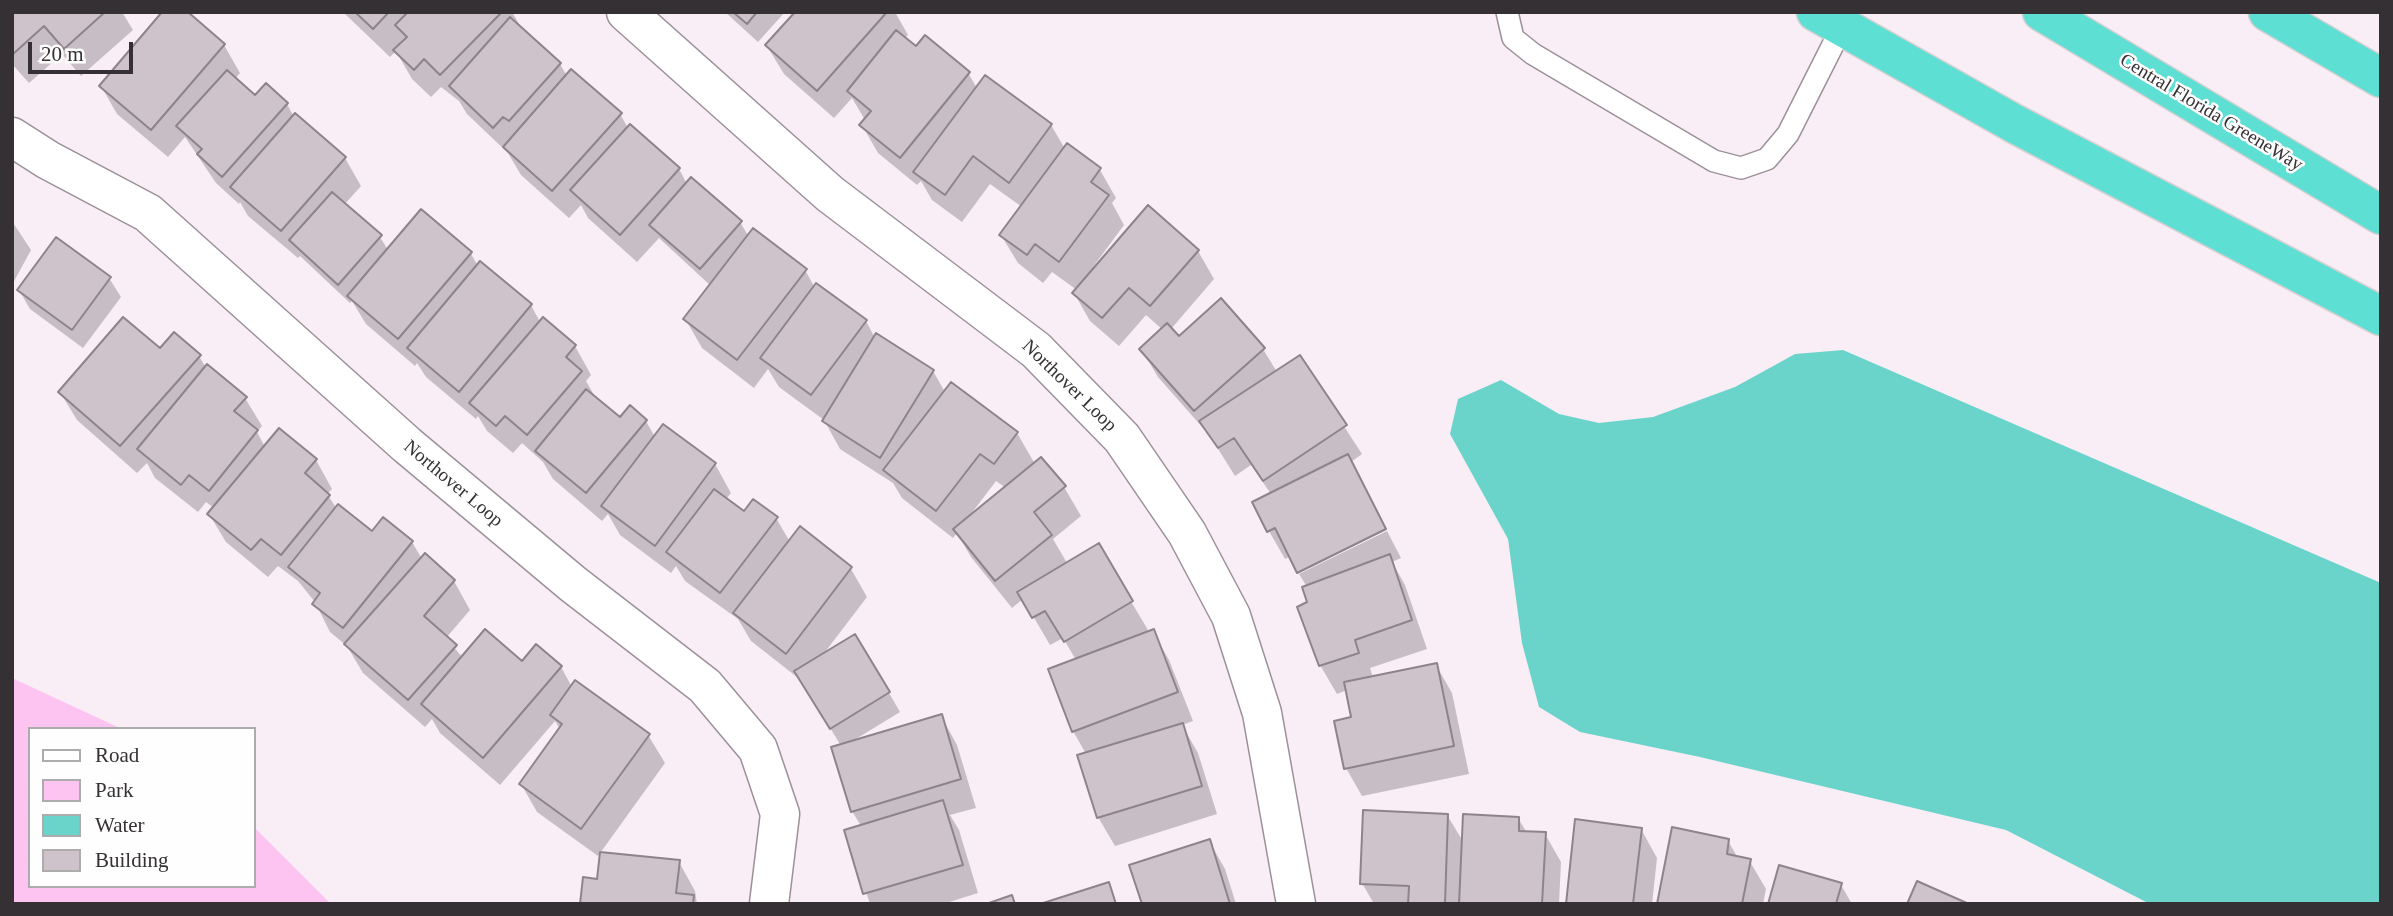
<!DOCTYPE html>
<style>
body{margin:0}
#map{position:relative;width:2393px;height:916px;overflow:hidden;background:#f9edf6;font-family:Georgia,serif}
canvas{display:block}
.frame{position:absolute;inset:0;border:14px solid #343033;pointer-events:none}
.legend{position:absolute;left:28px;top:727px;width:228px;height:161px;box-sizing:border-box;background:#fefefe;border:2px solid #adacad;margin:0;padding:9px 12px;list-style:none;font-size:21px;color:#343033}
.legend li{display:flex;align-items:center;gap:14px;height:35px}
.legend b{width:35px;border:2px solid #adacad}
.scale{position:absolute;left:28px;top:42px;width:105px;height:32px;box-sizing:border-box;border:4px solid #343033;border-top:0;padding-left:9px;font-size:21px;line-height:24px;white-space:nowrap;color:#343033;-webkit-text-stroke:5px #fefefe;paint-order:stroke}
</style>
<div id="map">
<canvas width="2393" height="916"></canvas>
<div class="frame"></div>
<ul class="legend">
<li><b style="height:9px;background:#fff"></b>Road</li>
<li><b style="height:19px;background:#fec4f1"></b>Park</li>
<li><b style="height:19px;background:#6bd4ca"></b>Water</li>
<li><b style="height:19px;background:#cec2cb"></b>Building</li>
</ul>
<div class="scale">20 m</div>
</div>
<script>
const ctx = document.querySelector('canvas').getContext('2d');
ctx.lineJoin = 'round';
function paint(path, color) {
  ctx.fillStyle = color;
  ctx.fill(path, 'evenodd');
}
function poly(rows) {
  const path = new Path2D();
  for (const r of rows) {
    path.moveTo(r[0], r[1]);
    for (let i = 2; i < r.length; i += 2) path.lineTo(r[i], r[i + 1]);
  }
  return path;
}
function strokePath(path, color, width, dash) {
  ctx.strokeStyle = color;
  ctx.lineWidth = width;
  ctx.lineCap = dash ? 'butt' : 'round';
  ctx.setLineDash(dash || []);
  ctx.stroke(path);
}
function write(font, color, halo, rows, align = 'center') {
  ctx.font = font + ' Georgia,serif';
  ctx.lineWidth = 5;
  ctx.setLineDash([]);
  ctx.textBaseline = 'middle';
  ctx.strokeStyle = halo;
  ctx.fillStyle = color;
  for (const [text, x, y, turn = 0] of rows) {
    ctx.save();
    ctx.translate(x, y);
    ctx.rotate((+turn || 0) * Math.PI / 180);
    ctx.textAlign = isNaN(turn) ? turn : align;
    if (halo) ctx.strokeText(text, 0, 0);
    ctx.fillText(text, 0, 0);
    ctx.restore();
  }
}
const green = poly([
 [12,678,122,729,30,729,30,886,254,886,254,827,331,904,12,904]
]);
const water = poly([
 [1843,350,2381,583,2381,904,2150,904,2006,830,1700,757,1580,732,1539,707,1522,643,1508,539,1450,434,1458,399,1501,380,1559,414,1599,423,1653,417,1735,387,1795,354]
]);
const shadow = poly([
 [12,12,122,12,133,30,81,76,62,54,29,83,12,64],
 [343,12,512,12,522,29,560,64,567,76,620,114,628,128,630,126,679,169,687,184,740,222,749,237,805,270,815,288,866,321,875,338,933,371,945,392,1017,433,1035,464,1041,459,1064,487,1081,516,1053,539,1067,563,1098,546,1148,630,1141,634,1153,632,1169,660,1193,721,1182,725,1198,753,1217,814,1115,846,1098,817,1086,754,1073,731,1076,660,1063,638,1050,645,1023,599,1012,608,971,557,957,533,953,538,902,498,893,483,840,449,824,420,779,387,768,369,754,388,702,348,686,320,711,286,659,238,637,262,588,218,581,205,569,218,521,175,508,153,467,114,459,101,441,87,431,97,412,79,396,51,390,57],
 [996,481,1006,488,971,514],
 [725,12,785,12,758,42],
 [797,12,895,12,908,35,904,39,916,48,968,73,977,88,986,77,1051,125,1065,149,1100,170,1116,198,1112,203,1124,225,1093,267,1095,268,1198,251,1214,279,1171,329,1178,338,1263,349,1277,372,1299,357,1362,454,1351,462,1385,528,1298,570,1291,556,1285,559,1269,531,1271,494,1251,465,1235,476,1210,436,1158,377,1141,349,1163,330,1146,315,1119,346,1090,321,1074,293,1077,290,1052,272,1043,283,1018,263,1001,235,1022,207,990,184,962,222,932,200,921,181,917,185,878,153,862,125,865,120,852,98,834,118,784,74,767,46],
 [224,45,240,73,235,79,255,97,266,85,287,104,294,117,345,158,361,186,344,205,380,237,388,250,422,211,471,254,478,266,481,263,531,305,540,322,575,346,591,375,586,381,597,400,620,419,646,421,655,437,715,464,731,493,726,499,744,513,776,518,790,542,800,529,851,569,867,597,822,656,889,693,900,712,851,742,941,716,957,745,976,808,950,815,959,830,978,893,943,904,870,904,846,831,861,826,852,811,841,746,802,681,751,641,738,619,685,581,676,566,671,573,620,535,608,514,602,521,553,479,543,462,522,443,513,453,487,431,478,416,476,419,426,377,417,363,415,366,366,324,352,301,350,303,300,256,298,258,248,216,240,202,239,204,216,183,185,137,168,157,117,114,101,86],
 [12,221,31,250,12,285],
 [109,278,121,297,83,348,30,309,19,290],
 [160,351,199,356,206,368,245,398,262,426,257,432,265,447,316,460,332,489,327,494,337,509,372,533,412,542,422,559,425,555,454,581,470,610,446,638,463,658,561,667,572,687,648,735,665,763,598,856,537,812,521,784,560,729,555,721,500,785,440,733,432,719,425,727,363,673,347,646,330,632,315,602,298,581,278,566,268,577,226,542,209,514,214,508,206,502,198,512,155,478,147,463,137,473,77,420,60,392],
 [1387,531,1401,558,1392,562,1405,585,1427,649,1370,668,1373,678,1436,665,1452,693,1469,774,1362,796,1346,768,1353,719,1347,690,1337,694,1320,665,1307,587,1299,574],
 [1447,815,1464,843,1518,818,1527,833,1545,834,1561,862,1559,904,1374,904,1362,883],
 [1641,829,1657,858,1652,904,1567,904],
 [1209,841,1225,869,1236,904,1144,904],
 [1728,841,1738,858,1749,860,1766,889,1763,904,1659,904],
 [679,862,695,891,697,904,582,904,599,881],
 [1841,885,1852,904,1770,904]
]);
const building = poly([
 [12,12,105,12,64,49,44,26,12,55,12,12],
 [162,12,188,12,225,44,151,130,99,86,162,12],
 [355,12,389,12,373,29,355,12],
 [408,12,502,12,440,75,424,59,414,70,393,50,407,37,395,25,408,12],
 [733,12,757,12,747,24,733,12],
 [795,12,887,12,817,91,765,45,795,12],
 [510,17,561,63,509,121,503,117,493,128,449,86,510,17],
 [896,30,916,46,925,35,970,72,900,158,859,125,871,111,847,91,896,30],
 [571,69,622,113,552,191,503,147,571,69],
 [227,70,255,95,266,83,288,103,222,177,197,154,202,149,176,126,227,70],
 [985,75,1052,124,1009,183,973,156,945,195,913,172,985,75],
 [295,113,346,157,281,231,230,187,295,113],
 [630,124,680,168,620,235,570,190,630,124],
 [1067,143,1101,168,1091,182,1109,195,1059,262,1035,244,1027,255,999,235,1067,143],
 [691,177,742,221,700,269,649,225,691,177],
 [332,192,382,235,338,285,289,240,332,192],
 [1148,205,1199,250,1150,306,1129,288,1102,318,1072,293,1148,205],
 [421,209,472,252,398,339,347,296,421,209],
 [753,228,807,269,737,360,683,319,753,228],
 [56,237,111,277,72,330,17,290,56,237],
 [480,261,532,304,459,392,407,348,480,261],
 [816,283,867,320,811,395,760,358,816,283],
 [1221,298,1265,348,1194,411,1139,349,1167,323,1179,336,1221,298],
 [123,317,160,348,174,332,201,355,120,446,58,392,123,317],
 [543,317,576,345,566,357,582,371,527,435,505,416,496,426,469,403,543,317],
 [876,333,934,370,880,458,822,421,876,333],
 [1300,355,1347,425,1263,481,1234,438,1218,448,1199,421,1300,355],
 [207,364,247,397,234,411,258,430,209,491,189,475,181,485,137,449,207,364],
 [951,382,1018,432,994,464,980,454,936,511,883,470,951,382],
 [586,389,620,417,630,405,647,420,586,493,535,451,586,389],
 [663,424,716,463,655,546,601,506,663,424],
 [279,428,317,459,305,473,330,495,281,555,261,539,251,550,207,514,279,428],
 [1348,454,1386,529,1297,573,1275,528,1267,532,1252,502,1348,454],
 [1041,457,1066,486,1034,512,1052,535,995,581,953,529,1041,457],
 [714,489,744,511,753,499,778,517,720,593,666,552,714,489],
 [338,504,372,531,383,517,413,541,343,628,312,604,320,593,288,567,338,504],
 [800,526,852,567,786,654,733,613,800,526],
 [1099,543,1133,601,1064,642,1045,611,1032,618,1017,592,1099,543],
 [425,553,455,580,424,616,457,645,408,700,344,644,425,553],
 [1390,554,1412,620,1355,640,1359,653,1319,666,1297,607,1307,602,1302,587,1390,554],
 [485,629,522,661,536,644,562,666,483,758,421,704,485,629],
 [1154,629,1178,692,1072,732,1048,669,1154,629],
 [855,634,890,692,830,729,794,671,855,634],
 [1437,663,1454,746,1344,769,1334,721,1351,717,1344,682,1437,663],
 [575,680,650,734,581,829,519,784,562,724,550,715,575,680],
 [942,714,961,779,851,812,831,747,942,714],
 [1183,723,1202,786,1097,818,1077,755,1183,723],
 [943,800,963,865,863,894,844,830,943,800],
 [1363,810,1448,814,1445,904,1408,904,1409,886,1360,884,1363,810],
 [1463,814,1519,817,1519,831,1546,832,1542,904,1459,904,1463,814],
 [1575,819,1642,828,1633,904,1566,904,1575,819],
 [1672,827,1729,839,1727,854,1751,859,1742,904,1657,904,1672,827],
 [1210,839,1230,904,1142,904,1129,865,1210,839],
 [600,852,680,860,676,893,694,895,693,904,580,904,583,877,597,879,600,852],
 [1779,865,1842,883,1836,904,1768,904,1779,865],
 [1917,881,1969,904,1907,904,1917,881],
 [1109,882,1116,904,1040,904,1109,882],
 [1012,895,1015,904,986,904,1012,895]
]);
const service = poly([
 [1507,12,1513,38,1533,54,1714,161,1741,168,1767,159,1788,134,1842,27]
]);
const minor = poly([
 [626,12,830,194,1036,350,1122,438,1187,533,1231,616,1262,713,1296,904],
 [12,137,48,160,148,213,407,445,573,584,705,686,758,749,780,814,769,904]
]);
const motorway = poly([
 [1816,12,2015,124,2381,316],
 [2042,12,2381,215],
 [2268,12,2381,78]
]);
const streetNames = [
 ["Central Florida GreeneWay",2211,113,31],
 ["Northover Loop",1069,386,44],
 ["Northover Loop",453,484,40]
];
paint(green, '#fec4f1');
paint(water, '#6bd4ca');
paint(shadow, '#0003');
paint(building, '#cec2cb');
strokePath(building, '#8e838b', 2);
strokePath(service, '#9c9199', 24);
strokePath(minor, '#9c9199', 41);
strokePath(motorway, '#d2d1d2', 41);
strokePath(service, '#fff', 21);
strokePath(minor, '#fff', 38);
strokePath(motorway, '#5ddfd3', 38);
write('19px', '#343033', '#fefefe', streetNames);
</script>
